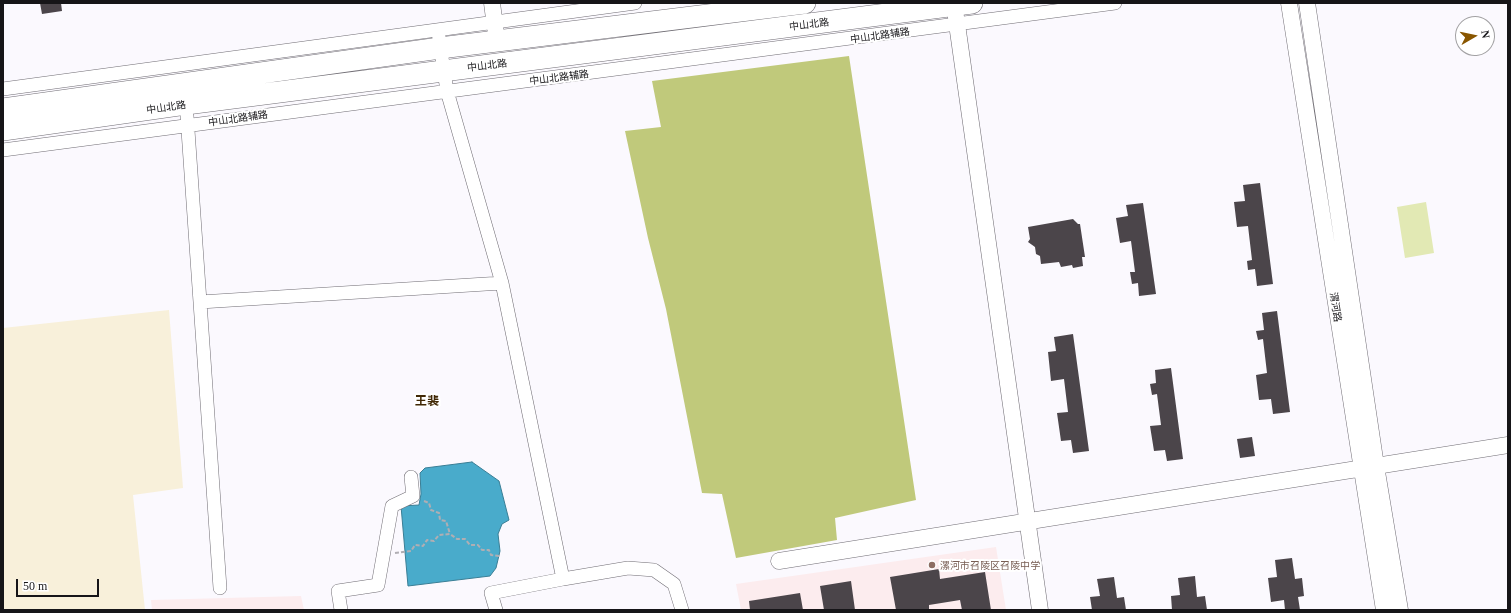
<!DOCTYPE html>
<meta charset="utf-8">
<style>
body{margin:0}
#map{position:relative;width:1511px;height:613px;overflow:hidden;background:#fbf9fe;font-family:Georgia,serif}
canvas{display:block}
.frame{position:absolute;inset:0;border:4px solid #161518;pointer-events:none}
.north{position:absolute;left:1455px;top:16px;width:40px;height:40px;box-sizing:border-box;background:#fff;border:1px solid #a2a1a3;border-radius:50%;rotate:81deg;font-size:11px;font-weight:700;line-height:16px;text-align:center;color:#161518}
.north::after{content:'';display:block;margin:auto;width:14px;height:18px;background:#895600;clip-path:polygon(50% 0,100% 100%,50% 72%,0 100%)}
.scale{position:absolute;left:16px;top:579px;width:83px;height:18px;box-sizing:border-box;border:2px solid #161518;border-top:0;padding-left:5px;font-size:12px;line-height:14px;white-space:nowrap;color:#161518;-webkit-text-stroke:3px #fff;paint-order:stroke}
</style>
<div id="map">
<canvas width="1511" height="613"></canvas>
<div class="frame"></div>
<div class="north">N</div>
<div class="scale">50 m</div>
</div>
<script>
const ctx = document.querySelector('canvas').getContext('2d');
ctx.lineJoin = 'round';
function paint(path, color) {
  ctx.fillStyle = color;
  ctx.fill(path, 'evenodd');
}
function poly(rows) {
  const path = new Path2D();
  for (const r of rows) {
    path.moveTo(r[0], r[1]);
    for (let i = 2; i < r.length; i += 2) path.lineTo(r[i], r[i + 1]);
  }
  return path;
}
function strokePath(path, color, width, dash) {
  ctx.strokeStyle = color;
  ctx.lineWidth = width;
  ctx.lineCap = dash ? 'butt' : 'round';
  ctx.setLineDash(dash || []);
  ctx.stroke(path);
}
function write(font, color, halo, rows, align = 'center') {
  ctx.font = font + ' Georgia,"Noto Sans SC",serif';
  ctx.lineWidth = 4;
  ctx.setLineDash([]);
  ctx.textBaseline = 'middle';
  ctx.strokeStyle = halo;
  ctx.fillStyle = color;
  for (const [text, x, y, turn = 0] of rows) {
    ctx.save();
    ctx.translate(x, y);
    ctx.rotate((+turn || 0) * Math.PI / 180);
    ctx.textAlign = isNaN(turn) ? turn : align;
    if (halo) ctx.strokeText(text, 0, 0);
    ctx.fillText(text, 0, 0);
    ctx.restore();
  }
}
const industrial = poly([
 [169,310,183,488,133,495,145,610,3,610,3,328]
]);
const education = poly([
 [996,547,1006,610,741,610,736,584],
 [301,596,304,610,152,610,151,600]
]);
const green = poly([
 [1426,202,1434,253,1405,258,1397,207]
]);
const forest = poly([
 [849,56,916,500,835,518,837,540,736,558,722,494,702,493,666,309,648,238,625,131,661,127,652,81]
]);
const water = poly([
 [472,462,499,481,509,520,502,524,498,534,500,551,496,568,490,576,408,586,401,506,419,505,421,494,420,473,425,468,472,462]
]);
const building = poly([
 [40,3,61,3,62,11,42,14],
 [1260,183,1273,284,1257,286,1255,269,1248,270,1247,261,1252,260,1248,226,1237,227,1234,202,1245,201,1243,185],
 [1143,203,1156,294,1139,296,1138,283,1132,284,1130,272,1135,272,1131,241,1120,243,1116,218,1128,216,1126,205],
 [1073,219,1078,224,1080,224,1085,257,1082,257,1083,266,1073,268,1072,265,1061,267,1059,262,1041,264,1040,256,1036,254,1035,247,1028,242,1030,239,1028,227],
 [1277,311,1290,412,1273,414,1271,399,1259,400,1256,375,1267,373,1263,339,1258,340,1256,331,1264,330,1262,313],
 [1073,334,1089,451,1073,453,1071,440,1061,441,1057,413,1068,412,1064,379,1051,381,1048,352,1056,351,1054,337],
 [1171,368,1183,459,1167,461,1165,450,1154,451,1150,426,1161,425,1157,394,1152,395,1150,384,1156,383,1155,370],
 [1252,437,1255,456,1240,458,1237,439],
 [1292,558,1295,579,1302,578,1304,596,1298,597,1300,610,1285,610,1284,600,1271,602,1268,578,1277,577,1275,560],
 [939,569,940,579,985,572,991,610,962,610,960,600,929,605,929,610,896,610,890,577],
 [1195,576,1197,597,1205,596,1207,610,1172,610,1171,596,1180,595,1178,578],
 [1114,577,1117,598,1124,597,1126,610,1092,610,1090,597,1100,596,1097,579],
 [851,581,855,610,824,610,820,586],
 [800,593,803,610,750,610,749,601]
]);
const path = poly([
 [424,501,429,503,431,510,439,513,440,520,446,521,450,534],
 [395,553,411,551,415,545,423,546,427,540,434,541,439,535,450,534,457,539,465,539,470,545,478,545,482,550,489,550,491,555,500,556]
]);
const minor = poly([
 [438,31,447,91,502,283,563,579,491,593,496,610],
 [3,89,635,3],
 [187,116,220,588],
 [3,150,1115,3],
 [200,302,502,283],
 [563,579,628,568,654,570,674,584,682,610],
 [341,610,338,591,378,585,392,506,413,496,411,477]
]);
const tertiary = poly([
 [492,3,497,42],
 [954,3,1040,610],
 [1289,3,1384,610],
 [1307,3,1376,466,1400,610],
 [779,561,1508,445]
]);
const primary = poly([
 [3,109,440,48,805,3],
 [3,130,186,104,972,3]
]);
const markers = [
 [932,565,4,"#8d6e63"]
];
const streetNames = [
 ["中山北路",809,24,-7],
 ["中山北路辅路",880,35,-8],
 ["中山北路",487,65,-7],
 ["中山北路辅路",559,77,-7],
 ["中山北路",166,107,-8],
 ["中山北路辅路",238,118,-8],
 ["渭河路",1336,307,81]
];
const educationNames = [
 ["漯河市召陵区召陵中学",940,565]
];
const quarterNames = [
 ["王裴",427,400]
];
paint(industrial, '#f8f0da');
paint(education, '#fcecee');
paint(green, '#e2e9b4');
paint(forest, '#c0c97b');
paint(water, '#49abcb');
strokePath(water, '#3a7e95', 1);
paint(building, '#4b454a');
strokePath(minor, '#706d74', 14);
strokePath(tertiary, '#706d74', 17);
strokePath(primary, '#706d74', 22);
strokePath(path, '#b0aeb3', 2, [4, 2]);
strokePath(minor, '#fff', 13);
strokePath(tertiary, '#fff', 16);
strokePath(primary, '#fff', 21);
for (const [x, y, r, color] of markers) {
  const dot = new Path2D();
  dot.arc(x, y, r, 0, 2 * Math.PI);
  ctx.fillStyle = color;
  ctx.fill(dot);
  strokePath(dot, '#fff', 1.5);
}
write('10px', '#161518', '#fff', streetNames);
write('10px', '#785e54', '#fff', educationNames, 'left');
write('bold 12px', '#412805', '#fff', quarterNames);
</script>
